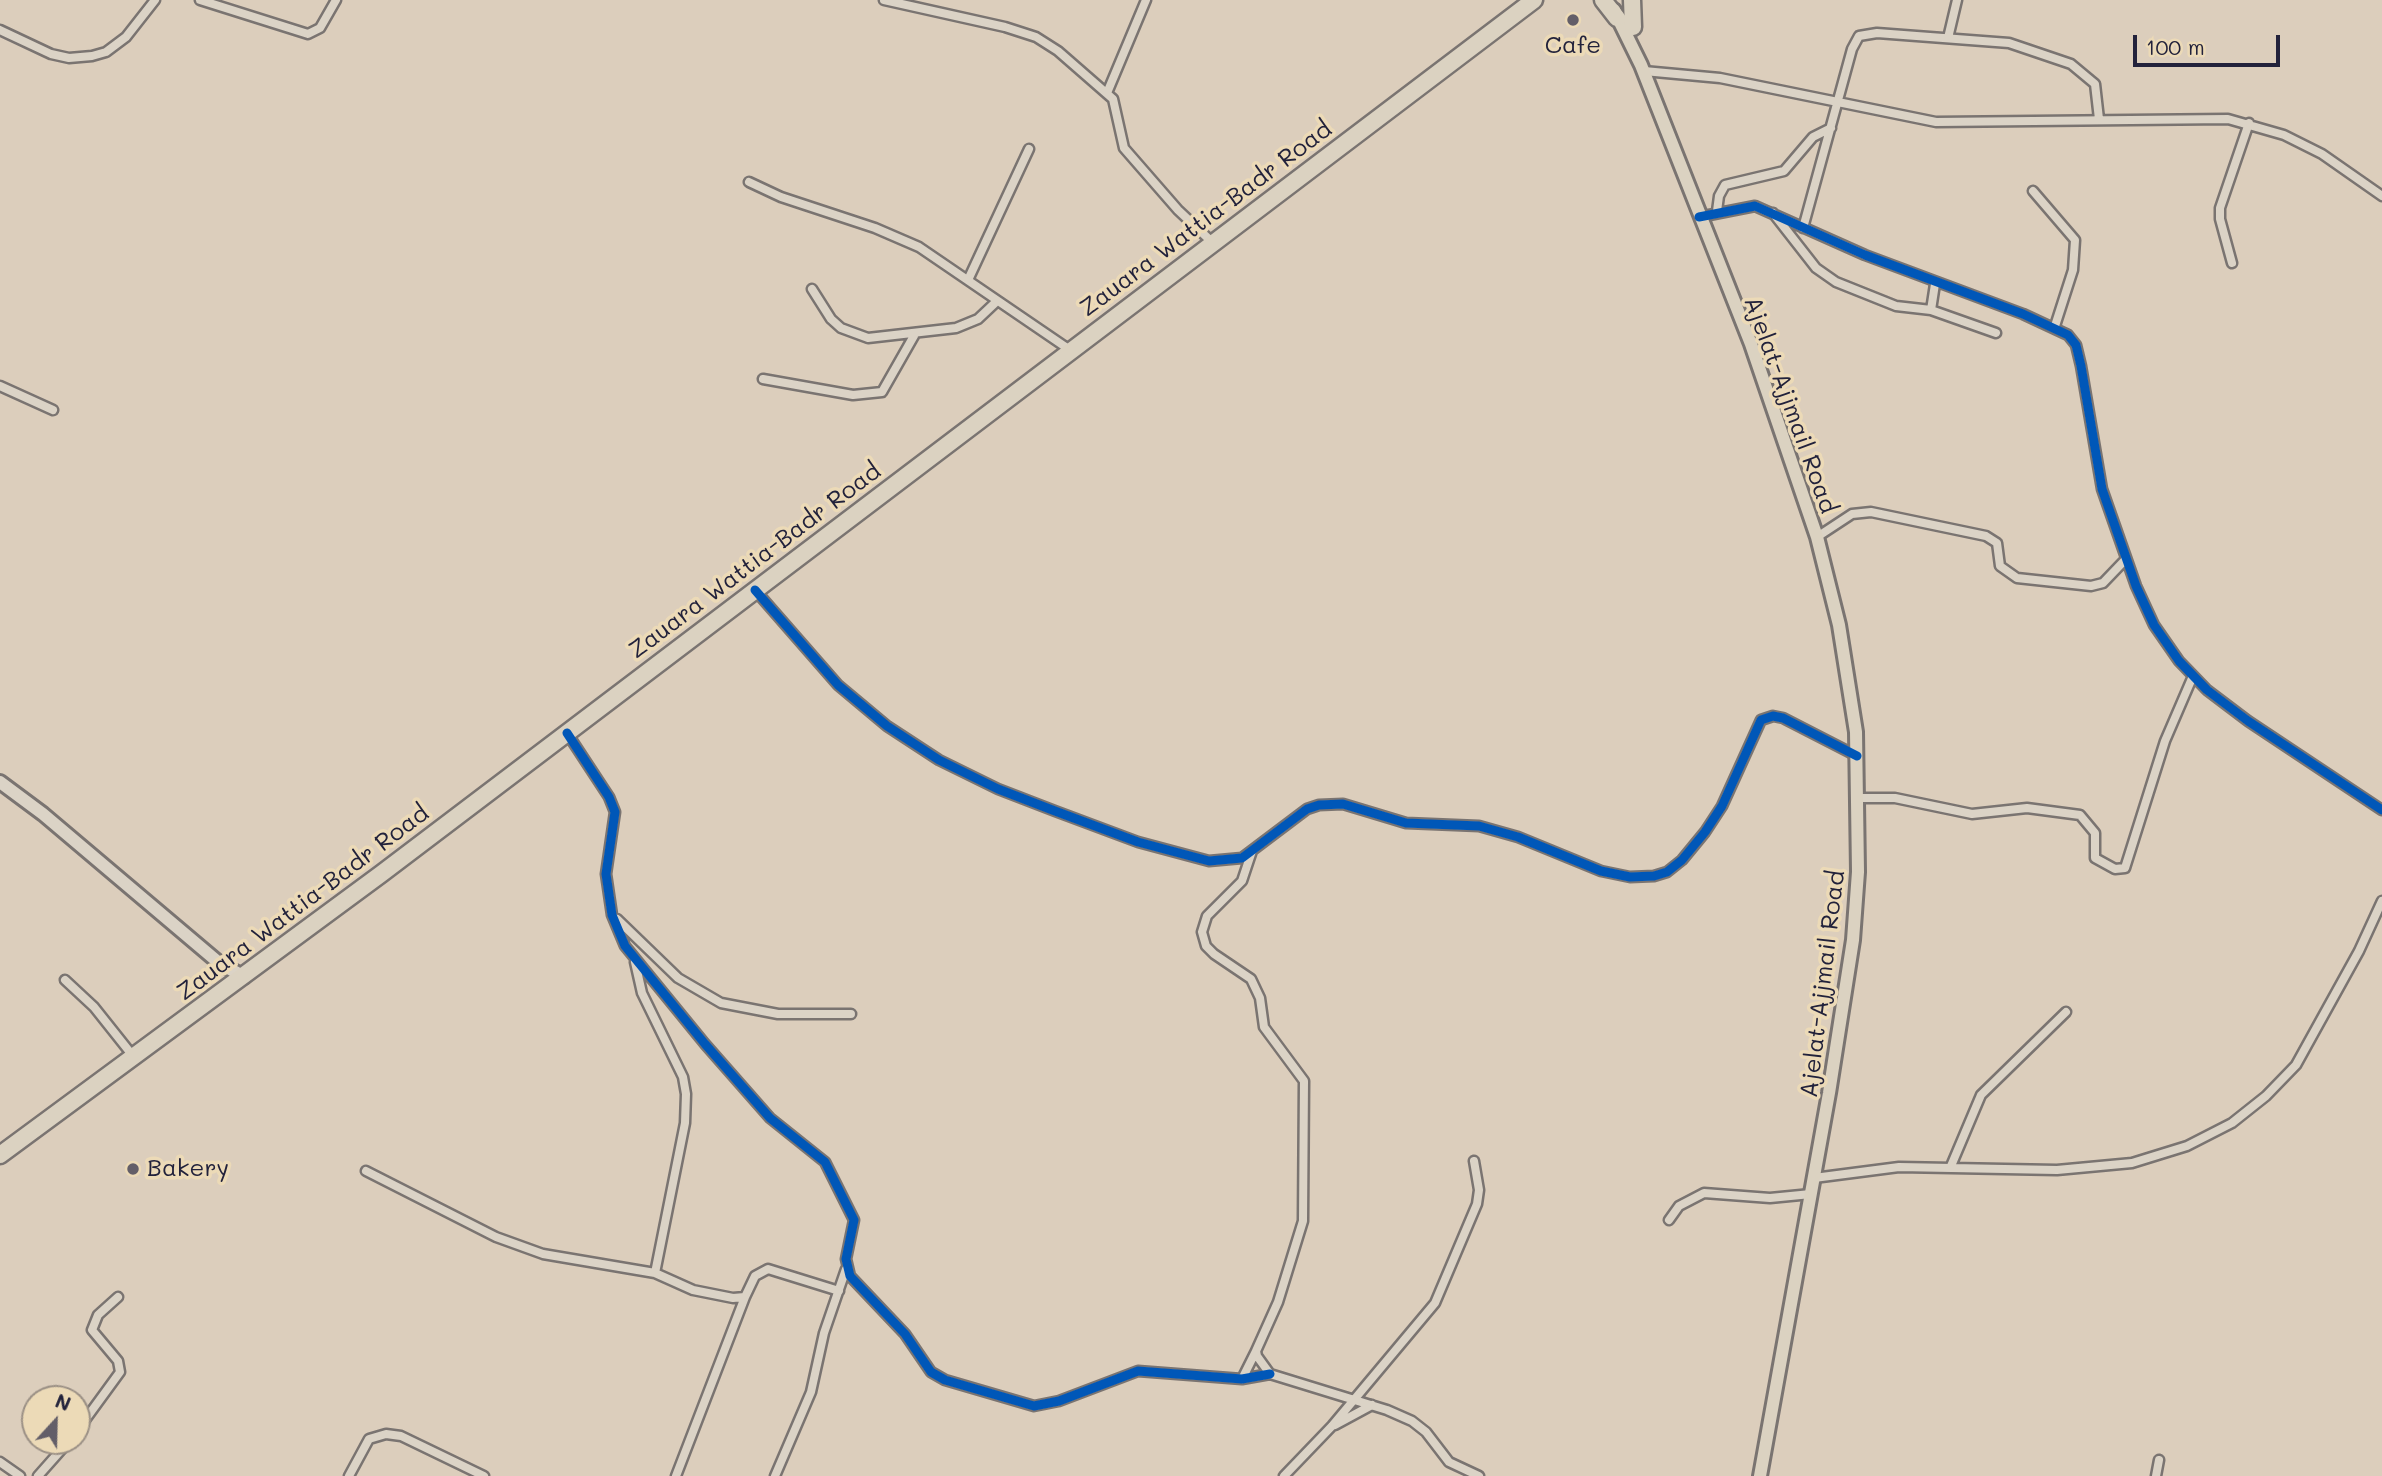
<!DOCTYPE html>
<style>
body{margin:0}
#map{position:relative;width:2382px;height:1476px;overflow:hidden;background:#dccebc;font-family:Mali,sans-serif}
canvas{display:block}
.north{position:absolute;left:21px;top:1385px;width:70px;height:70px;box-sizing:border-box;background:#ecdab7;border:2px solid #9b9085;border-radius:50%;rotate:22deg;font-size:19px;font-weight:700;line-height:28px;text-align:center;color:#22223b}
.north::after{content:'';display:block;margin:auto;width:24px;height:32px;background:#635e68;clip-path:polygon(50% 0,100% 100%,50% 72%,0 100%)}
.scale{position:absolute;left:2133px;top:35px;width:147px;height:32px;box-sizing:border-box;border:4px solid #22223b;border-top:0;padding-left:9px;font-size:21px;line-height:24px;white-space:nowrap;color:#22223b;-webkit-text-stroke:5px #ecdab7;paint-order:stroke}
</style>
<div id="map">
<canvas width="2382" height="1476"></canvas>
<div class="north">N</div>
<div class="scale">100 m</div>
</div>
<script>
const ctx = document.querySelector('canvas').getContext('2d');
ctx.lineJoin = 'round';
function poly(rows) {
  const path = new Path2D();
  for (const r of rows) {
    path.moveTo(r[0], r[1]);
    for (let i = 2; i < r.length; i += 2) path.lineTo(r[i], r[i + 1]);
  }
  return path;
}
function strokePath(path, color, width, dash) {
  ctx.strokeStyle = color;
  ctx.lineWidth = width;
  ctx.lineCap = dash ? 'butt' : 'round';
  ctx.setLineDash(dash || []);
  ctx.stroke(path);
}
function write(font, color, halo, rows, align = 'center') {
  ctx.font = font + ' Mali,sans-serif';
  ctx.lineWidth = 7;
  ctx.setLineDash([]);
  ctx.textBaseline = 'middle';
  ctx.strokeStyle = halo;
  ctx.fillStyle = color;
  for (const [text, x, y, turn = 0] of rows) {
    ctx.save();
    ctx.translate(x, y);
    ctx.rotate((+turn || 0) * Math.PI / 180);
    ctx.textAlign = isNaN(turn) ? turn : align;
    if (halo) ctx.strokeText(text, 0, 0);
    ctx.fillText(text, 0, 0);
    ctx.restore();
  }
}
const street = poly([
 [200,0,308,34,320,28,336,0],
 [884,0,1005,27,1036,37,1058,51,1113,99,1124,148,1178,210,1212,242],
 [0,30,51,54,69,58,92,56,106,52,126,37,155,0],
 [1948,38,1957,0],
 [1644,71,1720,78,1936,122,2228,119,2284,135,2322,154,2382,196],
 [1107,93,1146,0],
 [749,182,781,197,875,228,919,247,1070,350],
 [2033,191,2075,240,2073,270,2055,326],
 [1717,211,1719,196,1725,185,1784,171,1813,137,1831,128],
 [1773,213,1816,268,1836,282,1896,306,1931,310,1996,333],
 [1699,217,1755,206,1865,255,2023,314,2068,335,2076,345,2081,366,2102,489,2136,586,2154,625,2179,661,2207,690,2248,721,2382,810],
 [1803,228,1852,49,1859,36,1877,33,2009,43,2071,64,2095,84,2099,119],
 [2232,263,2220,219,2220,208,2249,123],
 [968,280,1029,149],
 [812,289,831,319,841,328,868,338,956,328,978,319,996,302],
 [1931,310,1935,284],
 [763,379,853,395,882,392,915,334],
 [0,386,53,410],
 [1817,537,1852,514,1871,512,1986,536,1997,543,2000,566,2017,578,2091,586,2103,583,2126,559],
 [755,590,838,685,887,726,939,760,998,789,1055,811,1138,842,1209,861,1242,858,1307,809,1319,805,1343,804,1406,823,1479,826,1518,837,1601,871,1630,877,1654,876,1667,872,1682,860,1705,832,1722,806,1761,720,1773,716,1783,718,1857,756],
 [567,733,609,797,615,812,606,874,612,915,625,946,705,1044,770,1118,825,1162,854,1220,846,1259,850,1276,905,1334,931,1372,945,1380,1034,1406,1059,1401,1138,1371,1242,1379,1270,1374],
 [1858,798,1895,798,1972,814,2027,808,2080,815,2095,833,2095,858,2115,869,2125,868,2165,741,2193,676],
 [1252,851,1242,881,1207,916,1202,932,1206,946,1214,954,1251,979,1260,998,1264,1027,1304,1081,1303,1221,1278,1302,1256,1351,1257,1356,1270,1374,1387,1410,1412,1421,1426,1432,1449,1462,1479,1476],
 [617,919,678,978,721,1003,778,1014,851,1014],
 [635,962,642,993,683,1077,686,1094,685,1123,655,1273],
 [65,980,94,1007,133,1056],
 [1951,1166,1981,1095,2066,1012],
 [366,1171,496,1237,543,1254,655,1273,693,1290,733,1298,745,1297,755,1276,768,1269,839,1291],
 [1814,1178,1899,1167,2057,1170,2132,1163,2187,1146,2232,1123,2266,1096,2296,1065,2359,951,2382,901],
 [1669,1220,1679,1206,1704,1193,1770,1198,1811,1194],
 [1242,1379,1256,1351],
 [1335,1425,1372,1405],
 [77,1431,120,1372,118,1361,92,1330,98,1315,118,1297],
 [0,1462,20,1476],
 [38,1476,69,1441],
 [349,1476,369,1439,386,1434,401,1436,484,1476],
 [676,1476,745,1297],
 [775,1476,811,1392,824,1333,846,1269],
 [1284,1476,1332,1426,1435,1303,1477,1204,1479,1190,1474,1161],
 [2156,1476,2159,1460]
]);
const secondary = poly([
 [0,782,43,814,218,962,244,977]
]);
const primary = poly([
 [1614,10,1641,65,1751,344,1817,537,1839,625,1856,732,1858,872,1853,940,1829,1093,1760,1476]
]);
const highway = poly([
 [1603,0,1617,18],
 [1632,0,1633,27],
 [0,1155,381,874,1534,0]
]);
const cycleway = poly([
 [1699,217,1755,206,1865,255,2023,314,2068,335,2076,345,2081,366,2102,489,2136,586,2154,625,2179,661,2207,690,2248,721,2382,810],
 [755,590,838,685,887,726,939,760,998,789,1055,811,1138,842,1209,861,1242,858,1307,809,1319,805,1343,804,1406,823,1479,826,1518,837,1601,871,1630,877,1654,876,1667,872,1682,860,1705,832,1722,806,1761,720,1773,716,1783,718,1857,756],
 [567,733,609,797,615,812,606,874,612,915,625,946,705,1044,770,1118,825,1162,854,1220,846,1259,850,1276,905,1334,931,1372,945,1380,1034,1406,1059,1401,1138,1371,1242,1379,1270,1374]
]);
const markers = [
 [1573,20,7,"#635e68"],
 [133,1169,7,"#635e68"]
];
const poiNames = [
 ["Cafe",1573,46],
 ["Bakery",147,1169,"left"]
];
const streetNames = [
 ["Zauara Wattia-Badr Road",1206,219,-37],
 ["Ajelat-Ajjmail Road",1790,405,70],
 ["Zauara Wattia-Badr Road",755,561,-37],
 ["Zauara Wattia-Badr Road",303,903,-37],
 ["Ajelat-Ajjmail Road",1823,984,-83]
];
strokePath(street, '#7a7471', 13);
strokePath(secondary, '#7a7471', 18);
strokePath(primary, '#7a7471', 18);
strokePath(highway, '#7a7471', 21);
strokePath(street, '#dbd3c6', 8);
strokePath(secondary, '#dbd3c6', 12);
strokePath(primary, '#dbd2c1', 12);
strokePath(highway, '#dbd2c1', 16);
strokePath(cycleway, '#0057b8', 9);
for (const [x, y, r, color] of markers) {
  const dot = new Path2D();
  dot.arc(x, y, r, 0, 2 * Math.PI);
  ctx.fillStyle = color;
  ctx.fill(dot);
  strokePath(dot, '#ecdab7', 2.5);
}
write('24px', '#22223b', '#ecdab7', poiNames);
write('24px', '#22223b', '#ecdab7', streetNames);
</script>
